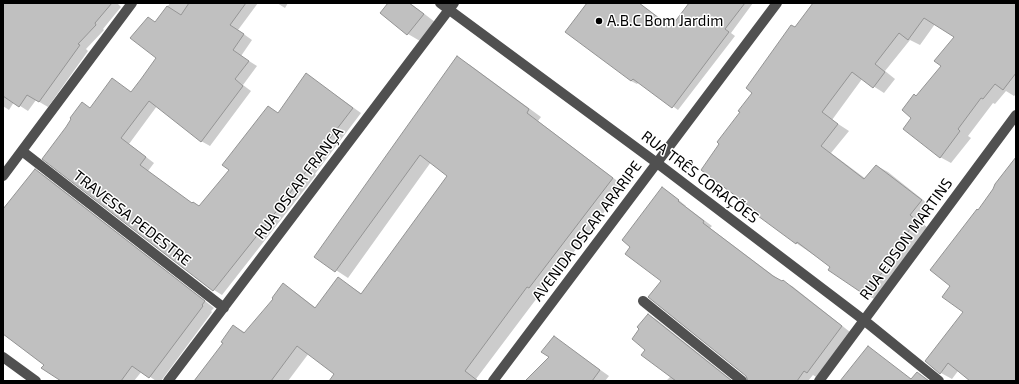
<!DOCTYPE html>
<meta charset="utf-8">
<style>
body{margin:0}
#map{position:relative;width:1019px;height:384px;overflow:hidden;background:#fff;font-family:"Exo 2",sans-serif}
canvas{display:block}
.frame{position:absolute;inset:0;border:4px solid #000;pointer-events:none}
</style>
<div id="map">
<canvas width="1019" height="384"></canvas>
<div class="frame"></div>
</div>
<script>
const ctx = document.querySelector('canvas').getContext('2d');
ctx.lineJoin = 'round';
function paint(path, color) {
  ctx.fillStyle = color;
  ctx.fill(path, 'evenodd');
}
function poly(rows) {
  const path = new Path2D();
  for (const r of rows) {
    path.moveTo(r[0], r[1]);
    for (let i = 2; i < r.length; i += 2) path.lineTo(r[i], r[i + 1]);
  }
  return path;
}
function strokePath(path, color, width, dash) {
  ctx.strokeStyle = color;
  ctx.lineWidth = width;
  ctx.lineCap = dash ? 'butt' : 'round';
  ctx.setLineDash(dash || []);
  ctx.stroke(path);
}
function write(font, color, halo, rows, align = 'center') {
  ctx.font = font + ' "Exo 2",sans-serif';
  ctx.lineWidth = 3;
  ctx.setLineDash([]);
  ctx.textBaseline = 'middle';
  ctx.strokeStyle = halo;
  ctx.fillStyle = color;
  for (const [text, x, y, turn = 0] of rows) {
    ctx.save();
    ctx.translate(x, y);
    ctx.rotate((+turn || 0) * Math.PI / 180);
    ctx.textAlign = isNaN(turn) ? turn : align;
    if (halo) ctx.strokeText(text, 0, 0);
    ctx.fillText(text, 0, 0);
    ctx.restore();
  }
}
const shadow = poly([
 [3,3,117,3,121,7,103,29,104,30,86,49,88,51,48,107,36,100,28,111,14,102,9,110,3,106],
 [170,3,258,3,238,30,252,40,241,56,257,66,243,85,251,91,210,146,201,141,157,106,129,144,154,163,148,171,193,204,200,207,230,170,269,107,279,114,306,74,361,113,315,174,316,175,222,295,214,290,44,159,67,127,91,109,113,80,132,93,157,58,156,23],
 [277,3,288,3,285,8],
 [389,3,410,3,435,22,420,41,408,34,381,13],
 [588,3,639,3,672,28,690,3,753,3,731,33,735,36,678,110,639,82,637,84,631,81],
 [814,3,1016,4,1016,94,1014,96,1006,91,995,104,993,103,968,136,971,138,951,163,940,157,913,117,917,97,942,66,955,37,935,24,920,45,910,40,885,71,895,79,884,93,862,79,832,120,849,131,831,153,866,179,877,166,888,172,932,207,920,222,927,227,876,300,865,294,832,267,796,243,761,213,741,112,796,28],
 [458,58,470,65,541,117,538,121,624,186,541,295,540,294,476,379,479,381,330,381,336,374,309,353,288,381,194,381,224,343,234,326,246,333,275,299,283,285,295,292,316,308,338,278,362,294,448,175,431,162,348,278,316,257],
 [1016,168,1016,381,971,381,958,371,952,379,941,373,965,312,952,286,979,211],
 [35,170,45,176,214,308,211,311,212,312,161,381,156,381,142,371,134,381,63,381,45,365,3,334,3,211],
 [662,188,670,193,686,206,685,206,712,226,710,228,782,282,792,286,850,332,816,377,813,375,808,381,749,381,747,375,631,246],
 [649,315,657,320,733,381,666,381,671,376,646,350],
 [554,337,609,376,605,381,526,381,550,357]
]);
const building = poly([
 [3,3,112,3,95,23,96,25,78,44,80,45,39,102,27,95,19,107,3,96,3,3],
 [189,3,246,3,230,25,244,34,233,50,249,61,235,79,243,86,201,142,149,101,121,138,146,157,140,165,192,203,193,202,199,206,229,170,222,165,268,106,278,113,306,73,353,108,307,168,308,169,275,213,213,291,42,159,66,127,71,119,70,118,82,102,90,108,112,78,131,92,141,79,156,58,130,38,148,17,155,22,167,6,181,15,189,3],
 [388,3,409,3,424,14,407,35,380,13,388,3],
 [587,3,639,3,671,27,689,3,745,3,725,29,729,32,672,108,633,79,631,81,565,32,587,3],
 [813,3,1016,3,1016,73,1003,90,995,84,983,99,981,98,958,129,960,131,940,158,903,129,911,118,902,110,914,94,916,96,941,66,934,61,954,37,924,18,908,40,899,33,875,64,885,72,873,88,852,72,822,112,838,124,821,146,864,179,876,165,922,200,910,215,916,220,904,238,905,239,889,259,891,261,865,295,828,270,830,267,797,242,796,244,758,216,760,214,701,170,719,144,717,142,740,112,738,111,752,93,746,88,791,25,795,27,813,3],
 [457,56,529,109,527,113,613,178,529,288,527,287,465,371,478,381,329,381,334,374,297,346,271,381,194,381,223,343,221,342,233,325,244,333,273,299,272,298,283,283,315,308,338,277,361,294,447,176,420,155,335,272,314,257,457,56],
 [1016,157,1016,381,970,381,948,363,940,374,925,361,963,312,942,297,950,286,930,270,977,209,978,210,993,189,995,184,1016,157],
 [35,169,205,301,202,305,203,306,149,378,132,366,121,381,61,381,41,368,44,365,3,334,3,209,35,169],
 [662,187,679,200,678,201,704,221,703,223,773,276,782,281,783,280,842,326,807,373,804,371,797,381,748,381,746,376,648,297,661,281,625,254,630,247,622,240,662,187],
 [648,314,732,381,676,381,641,355,645,350,632,339,639,329,637,327,648,314],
 [554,336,600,370,592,381,525,381,549,357,541,352,554,336],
 [868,346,911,379,917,372,929,381,840,381,868,346]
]);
const minor = poly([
 [440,3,657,163,865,321,939,381],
 [22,151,224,308],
 [3,176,132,3],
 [643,301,742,381],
 [3,357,36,381],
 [168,381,454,3],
 [493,381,777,3],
 [819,381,1016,115]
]);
const markers = [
 [599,21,4,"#000"]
];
const poiNames = [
 ["A.B.C Bom Jardim",607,21]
];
const streetNames = [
 ["RUA TRÊS CORAÇÕES",700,177,37],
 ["RUA OSCAR FRANÇA",299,183,-53],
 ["TRAVESSA PEDESTRE",132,218,38],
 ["AVENIDA OSCAR ARARIPE",587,231,-53],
 ["RUA EDSON MARTINS",906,239,-54]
];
paint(shadow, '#0003');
paint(building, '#c0c0c0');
strokePath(building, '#949494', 1);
strokePath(minor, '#505050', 10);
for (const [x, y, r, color] of markers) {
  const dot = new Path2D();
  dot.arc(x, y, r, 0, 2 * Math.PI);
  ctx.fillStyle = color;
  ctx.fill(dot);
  strokePath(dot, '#fff', 1.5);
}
write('15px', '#000', '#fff', poiNames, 'left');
write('15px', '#000', '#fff', streetNames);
</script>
